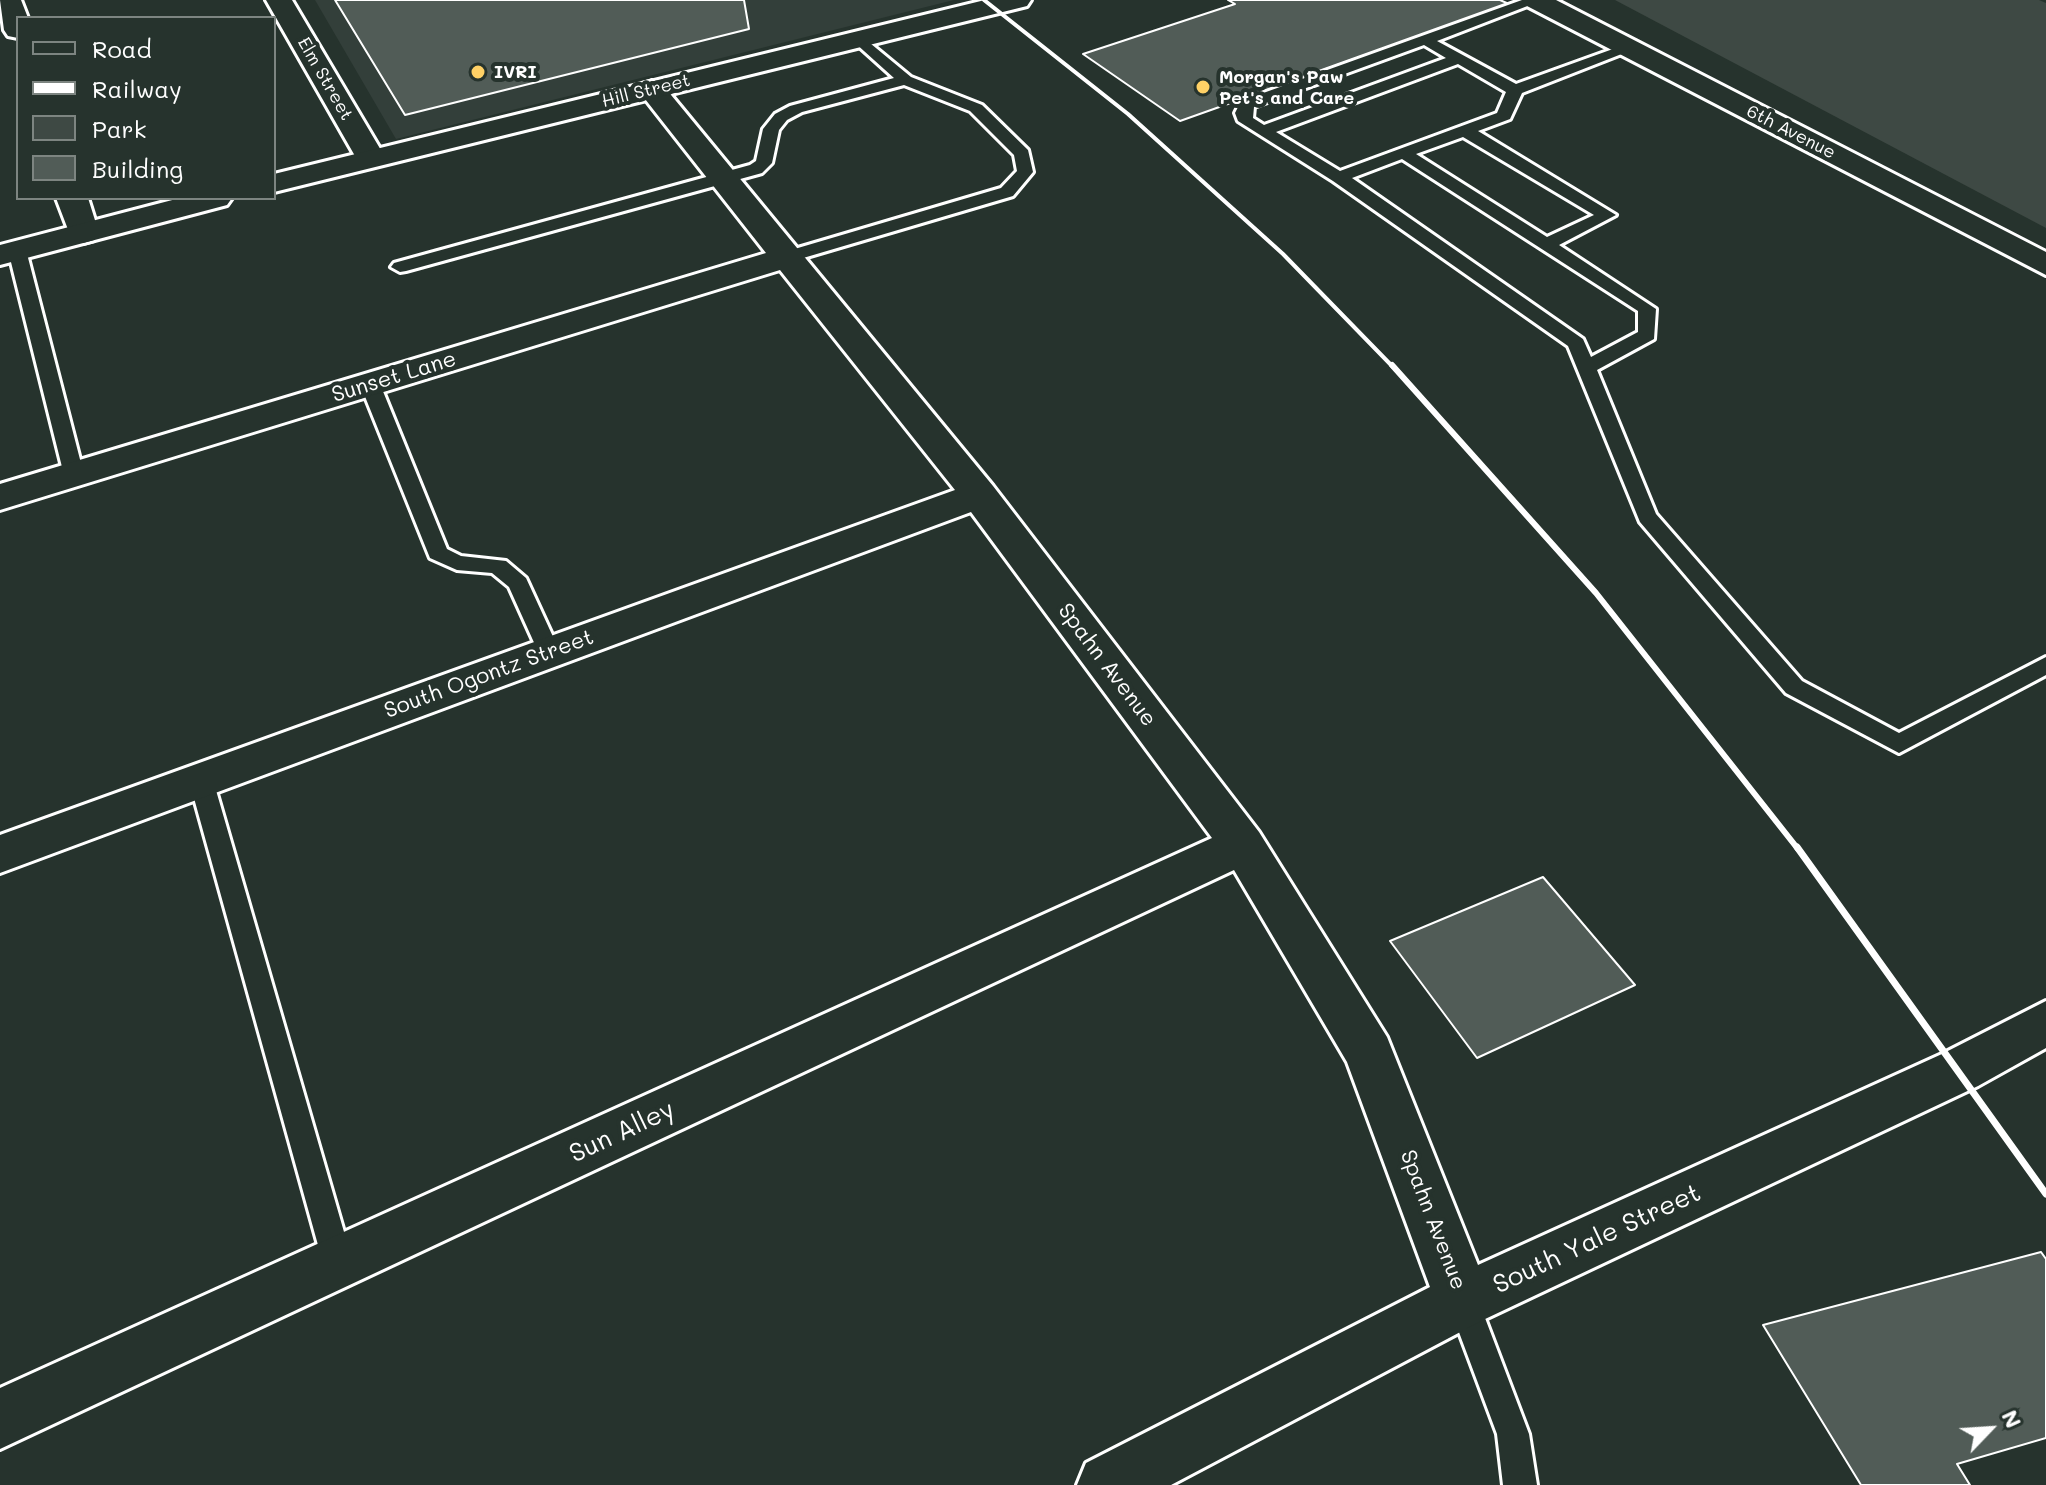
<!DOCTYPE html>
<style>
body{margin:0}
#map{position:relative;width:2046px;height:1485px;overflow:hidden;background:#26332d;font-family:Mali,sans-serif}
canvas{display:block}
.legend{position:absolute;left:16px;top:16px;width:260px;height:184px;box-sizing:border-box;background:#26332d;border:2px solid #7d8581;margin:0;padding:10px 14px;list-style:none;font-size:24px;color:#fff}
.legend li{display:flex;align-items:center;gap:16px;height:40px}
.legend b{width:40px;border:2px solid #7d8581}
.north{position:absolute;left:1950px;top:1389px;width:80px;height:80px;-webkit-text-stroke:6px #26332d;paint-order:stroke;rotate:65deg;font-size:22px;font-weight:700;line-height:32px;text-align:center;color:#fff}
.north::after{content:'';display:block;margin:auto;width:28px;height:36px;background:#fff;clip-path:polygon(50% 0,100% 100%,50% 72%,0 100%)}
</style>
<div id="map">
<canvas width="2046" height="1485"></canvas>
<ul class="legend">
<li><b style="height:10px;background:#26332d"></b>Road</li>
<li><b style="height:10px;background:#fff"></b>Railway</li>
<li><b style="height:22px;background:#3e4944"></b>Park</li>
<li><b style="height:22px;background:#515c57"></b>Building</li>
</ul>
<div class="north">N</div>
</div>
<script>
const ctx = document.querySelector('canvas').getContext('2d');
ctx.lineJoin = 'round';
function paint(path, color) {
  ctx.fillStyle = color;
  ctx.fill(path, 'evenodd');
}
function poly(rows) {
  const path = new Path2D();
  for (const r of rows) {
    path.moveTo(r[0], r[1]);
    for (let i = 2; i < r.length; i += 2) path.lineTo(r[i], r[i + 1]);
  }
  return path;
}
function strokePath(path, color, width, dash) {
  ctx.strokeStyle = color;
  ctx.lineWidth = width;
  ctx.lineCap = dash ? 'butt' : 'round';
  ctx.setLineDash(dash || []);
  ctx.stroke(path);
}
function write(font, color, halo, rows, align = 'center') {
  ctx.font = font + ' Mali,sans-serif';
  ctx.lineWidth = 8;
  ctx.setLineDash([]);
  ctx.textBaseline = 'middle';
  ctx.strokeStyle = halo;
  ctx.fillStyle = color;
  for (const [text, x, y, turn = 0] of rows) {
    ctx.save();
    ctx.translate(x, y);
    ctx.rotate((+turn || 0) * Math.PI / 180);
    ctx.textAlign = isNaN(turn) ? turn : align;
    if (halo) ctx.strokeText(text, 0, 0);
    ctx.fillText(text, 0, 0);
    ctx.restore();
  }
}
const built = poly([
 [315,0,954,0,396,139]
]);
const green = poly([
 [1615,0,2039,0,2046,3,2046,228]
]);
const building = poly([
 [335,0,744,0,749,29,405,115,335,0],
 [1228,0,1500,0,1509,4,1180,121,1083,54,1235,4,1228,0],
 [1543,877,1635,985,1477,1058,1390,941,1543,877],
 [2041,1252,2046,1259,2046,1438,1957,1464,1970,1485,1861,1485,1763,1325,2041,1252]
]);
const lane = poly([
 [1522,0,1543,0,1437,41,1516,84,1624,45,1637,48,1522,93,1510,119,1478,131,1616,215,1559,245,1656,309,1654,339,1597,370,1656,514,1802,681,1899,733,2046,657,2046,675,1899,753,1786,693,1640,522,1568,346,1333,181,1238,121,1235,113,1241,101,1522,0],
 [1424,45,1446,58,1264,125,1253,118,1254,107,1424,45],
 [1458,64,1506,92,1497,113,1340,171,1276,132,1458,64],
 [1463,137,1594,215,1547,237,1416,154,1463,137],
 [1402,159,1638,311,1638,332,1591,357,1583,339,1352,178,1402,159],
 [859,34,911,77,982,105,1028,150,1033,172,1013,196,793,261,781,261,781,253,1001,188,1017,171,1014,155,970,111,904,85,802,112,787,120,779,130,772,163,762,173,406,271,400,272,391,267,394,263,750,165,756,161,763,129,775,114,790,106,894,78,854,42,851,39,859,34],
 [17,245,26,250,84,475,74,482,64,475,8,250,17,245],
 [370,378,380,384,447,549,461,556,506,561,526,578,560,652,557,658,541,658,509,587,492,573,457,570,430,558,360,384,370,378],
 [201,771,210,773,213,780,353,1263,349,1273,338,1278,327,1273,323,1263,189,780,192,773,201,771],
 [1463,1285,1474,1289,1529,1434,1537,1485,1503,1485,1497,1434,1447,1300,1452,1289,1463,1285]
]);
const street = poly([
 [0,0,21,0,28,18,18,18,18,38,8,36,4,30,0,0],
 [266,0,292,0,385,157,381,163,359,163,266,0],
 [1523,0,1556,0,2046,252,2046,275,1527,6,1523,0],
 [652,81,662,84,993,486,1259,832,1387,1037,1478,1265,1942,1054,2046,1001,2046,1048,1978,1086,1483,1320,1171,1485,1077,1485,1086,1463,1430,1287,1347,1062,1234,870,0,1449,0,1388,1212,838,971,512,0,873,0,835,955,490,780,270,0,510,0,484,766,253,638,90,642,84,652,81],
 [56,198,88,198,99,233,94,240,83,243,72,240,56,198]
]);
const secondary = poly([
 [985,0,1031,0,1027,6,274,192,274,174,985,0],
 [180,198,232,198,227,205,0,265,0,245,180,198]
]);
const railFar2 = poly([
 [984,0,1128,114,1283,254,1393,367]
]);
const railFar1 = poly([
 [1392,365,1596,593,1798,849]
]);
const rail = poly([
 [1797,847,2046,1194]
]);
const markers = [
 [478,72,8,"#ffd166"],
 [1203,87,8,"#ffd166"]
];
const farPoinames = [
 ["IVRI",494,72],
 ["Morgan's Paw",1219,77],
 ["Pet's and Care",1219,98]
];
const farStreetnames = [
 ["Elm Street",325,79,60],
 ["Hill Street",646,91,-14],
 ["6th Avenue",1791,132,27]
];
const streetNames = [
 ["Sunset Lane",394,377,-17],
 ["Spahn Avenue",1107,665,53],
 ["South Ogontz Street",489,674,-20],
 ["Spahn Avenue",1433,1220,69]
];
const nearStreetnames = [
 ["Sun Alley",622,1132,-25],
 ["South Yale Street",1597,1239,-25]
];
paint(built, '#333f3a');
paint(green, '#3e4944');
paint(building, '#515c57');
strokePath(building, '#fff', 2);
strokePath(lane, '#fff', 6);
strokePath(street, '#fff', 6);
strokePath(secondary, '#fff', 6);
paint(lane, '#26332d');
paint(street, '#26332d');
paint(secondary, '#26332d');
strokePath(railFar2, '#fff', 4);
strokePath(railFar1, '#fff', 6);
strokePath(rail, '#fff', 7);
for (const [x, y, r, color] of markers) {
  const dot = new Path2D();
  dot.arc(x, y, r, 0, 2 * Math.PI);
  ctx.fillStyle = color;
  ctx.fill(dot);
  strokePath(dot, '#26332d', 3);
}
write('bold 18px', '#fff', '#26332d', farPoinames, 'left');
write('18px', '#fff', '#26332d', farStreetnames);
write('22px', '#fff', '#26332d', streetNames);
write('26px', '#fff', '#26332d', nearStreetnames);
</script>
